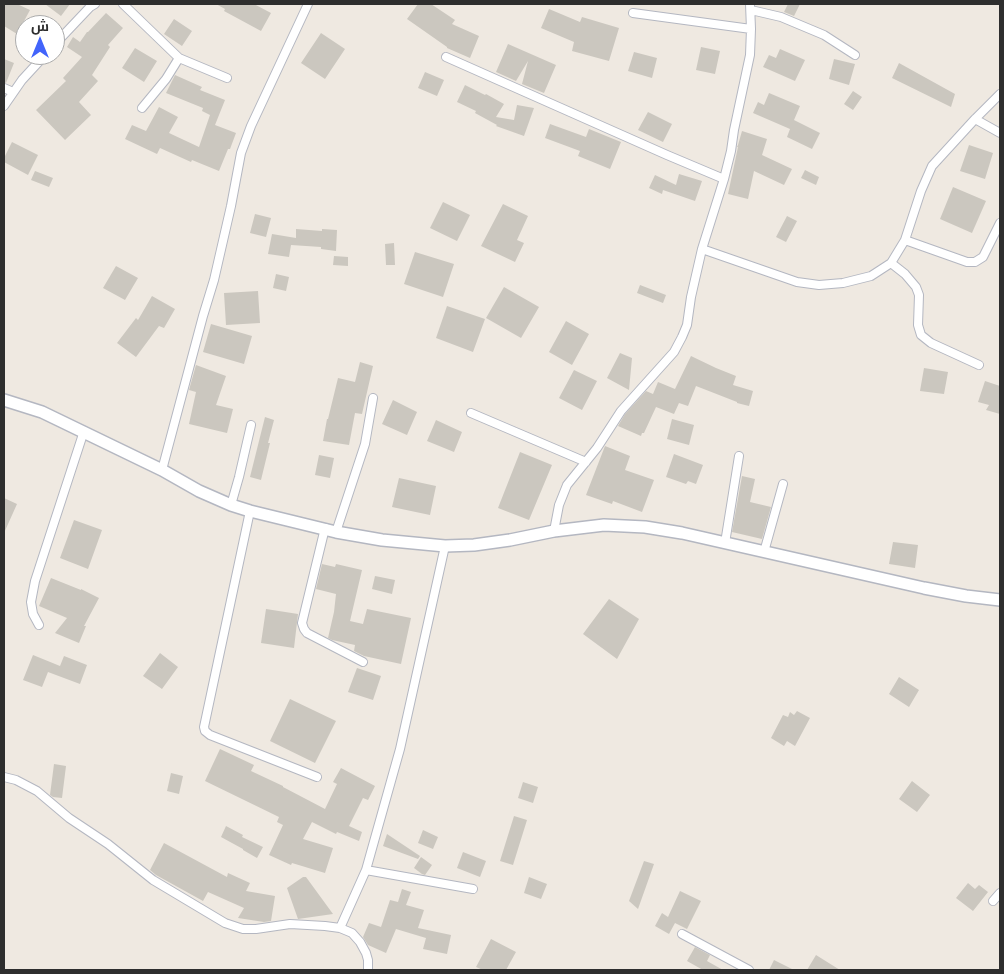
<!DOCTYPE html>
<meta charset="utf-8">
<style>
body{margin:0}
#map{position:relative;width:1004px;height:974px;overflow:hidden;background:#efe9e1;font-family:Quicksand,Cairo,sans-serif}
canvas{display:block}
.frame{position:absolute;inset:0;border:5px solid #2e2e2e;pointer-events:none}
.north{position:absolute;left:15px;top:15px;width:50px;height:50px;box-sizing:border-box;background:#fff;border:1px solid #ababab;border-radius:50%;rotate:0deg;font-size:14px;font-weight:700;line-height:20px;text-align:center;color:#2e2e2e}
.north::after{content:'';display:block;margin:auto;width:18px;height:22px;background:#4264fb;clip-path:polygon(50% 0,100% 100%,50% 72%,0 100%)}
</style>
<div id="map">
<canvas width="1004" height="974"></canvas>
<div class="frame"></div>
<div class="north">ش</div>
</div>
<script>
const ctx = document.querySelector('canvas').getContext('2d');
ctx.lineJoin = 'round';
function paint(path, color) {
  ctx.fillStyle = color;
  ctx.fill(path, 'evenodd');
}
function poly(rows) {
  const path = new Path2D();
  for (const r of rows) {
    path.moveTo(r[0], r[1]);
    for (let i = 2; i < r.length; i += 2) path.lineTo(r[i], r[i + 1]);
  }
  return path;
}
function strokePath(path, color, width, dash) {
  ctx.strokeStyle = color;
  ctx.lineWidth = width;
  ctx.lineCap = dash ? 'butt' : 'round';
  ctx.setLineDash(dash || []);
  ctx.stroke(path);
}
const building = poly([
 [4,4,17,4,30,10,17,34,4,26],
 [45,4,70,4,61,16],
 [216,4,254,4,271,13,261,31,224,11,225,9],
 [418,4,431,4,455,20,452,24,479,36,470,58,447,48,447,47,407,19],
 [788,4,800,4,794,16,784,12],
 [549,9,580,22,582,17,619,28,609,61,572,51,574,42,541,28],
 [106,13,123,28,108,45,110,47,92,75,98,81,79,102,91,115,65,140,36,110,66,81,63,78,82,57,67,47,73,37,80,42,87,32,88,32],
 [174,19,192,31,182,46,164,34],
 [321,33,345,49,325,79,301,63],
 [508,44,556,65,544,93,522,84,528,61,516,81,496,72],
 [701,47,720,51,715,74,696,70],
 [135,48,157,61,144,82,122,68],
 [780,49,805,60,795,81,763,67,769,55,776,58],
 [634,52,657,58,652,78,628,71],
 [4,59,14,63,6,83,4,82],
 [834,59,855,64,849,85,829,79],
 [899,63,955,94,951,107,892,78],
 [425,72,444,80,437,96,418,88],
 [175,75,202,87,200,90,225,100,215,125,236,133,230,149,228,149,219,171,192,160,191,162,160,148,157,154,125,139,132,125,146,131,159,107,178,117,169,133,199,147,210,115,202,111,203,108,166,93],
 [465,85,485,95,486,94,504,104,496,117,514,120,517,105,534,108,524,136,496,126,497,125,475,113,476,111,457,102],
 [853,91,862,97,853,110,844,104],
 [769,93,800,106,794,120,820,133,812,149,787,137,790,129,753,113,758,102,764,105],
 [648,112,672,124,663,142,638,130],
 [550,124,586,137,589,129,621,142,610,169,578,156,580,151,545,138],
 [742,131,767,139,762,155,792,169,784,185,754,171,748,199,728,194,738,147,737,147,738,145],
 [12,142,38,155,28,175,4,162,4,158],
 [969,145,993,153,985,179,960,171],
 [805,170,819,177,816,185,801,178],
 [35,171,53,178,49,187,31,180],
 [679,174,702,181,695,201,663,190,662,194,649,188,655,175,676,185],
 [953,187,986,201,972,233,940,219],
 [443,202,470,215,457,241,430,228],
 [503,204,528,216,517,240,524,243,515,262,481,246],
 [255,214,271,218,266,237,250,233],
 [787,216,797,221,786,242,776,237],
 [296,229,322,231,322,229,337,230,336,251,321,249,321,247,291,245,289,257,268,254,272,234,296,238],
 [394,243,395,265,386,265,385,244],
 [415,252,454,264,443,297,404,284],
 [334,256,348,257,348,266,333,265],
 [116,266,138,278,125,300,103,288],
 [276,274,289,277,286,291,273,288],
 [640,285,666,295,663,303,637,293],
 [504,287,539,307,521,338,486,318],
 [258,291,260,323,226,325,224,293],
 [152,296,175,309,164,328,159,326,136,357,117,343,136,318,138,320],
 [447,306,485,319,473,352,436,338],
 [566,321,589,334,572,365,549,352],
 [211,324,252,336,244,364,203,352],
 [620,353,632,358,629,390,607,378],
 [691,356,716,368,736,376,733,385,753,391,749,406,737,403,737,402,696,386,688,406,679,403,674,414,656,407,644,433,642,433,641,436,618,426,625,414,646,391,653,394,658,382,675,389],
 [360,362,373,366,362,414,355,413,349,445,323,441,327,419,328,419,338,378,355,382],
 [196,365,226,376,216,405,233,409,227,433,189,424,196,392,189,390],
 [924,368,948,372,944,394,920,391],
 [574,370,597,381,582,410,559,398],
 [985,381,1000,386,1000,414,986,410,989,405,978,402],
 [393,400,417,412,407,435,382,424],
 [265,417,274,420,268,443,270,443,261,480,250,477],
 [672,419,694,425,689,445,667,439],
 [436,420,462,432,454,452,427,441],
 [605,446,630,456,625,470,654,480,642,512,613,501,612,504,586,495],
 [520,452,552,465,529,520,498,508],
 [674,454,703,465,696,484,688,481,686,484,666,477],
 [319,455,334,458,330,478,315,475],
 [742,476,755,479,750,502,771,507,762,539,732,532],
 [399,478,436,486,430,515,392,507],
 [4,498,17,504,4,533],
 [74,520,102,530,88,569,60,558],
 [893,542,918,545,915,568,889,564],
 [322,564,335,567,336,564,362,570,350,621,363,624,367,609,411,618,401,664,364,656,354,651,355,645,332,640,328,638,334,612,336,594,316,589],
 [375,576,395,580,392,594,372,589],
 [51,578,81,590,81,589,99,598,84,626,86,626,79,643,55,633,67,618,39,606],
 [609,599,639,619,617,659,583,634],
 [266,609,298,614,294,648,261,643],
 [160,653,178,667,162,689,143,676],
 [33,655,60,666,64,656,87,665,80,684,48,672,42,687,23,680],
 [357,668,381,676,373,700,348,692],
 [899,677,919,690,909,707,889,694],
 [290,699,336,721,315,763,270,741],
 [797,711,810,718,795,746,787,741,784,746,771,738,783,715,788,717,790,712,794,715],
 [220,749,254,765,251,771,283,786,283,787,325,809,337,784,333,782,341,768,375,786,368,800,363,798,349,826,362,832,359,841,337,832,336,834,312,822,303,839,333,848,325,873,292,863,291,865,269,855,283,825,277,822,279,817,205,781],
 [54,764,66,766,62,798,53,797,50,795],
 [171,773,183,776,179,794,167,791],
 [912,781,930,795,917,812,899,799],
 [523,782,538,787,533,803,518,798],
 [514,816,527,820,513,865,500,861],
 [226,826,243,835,242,837,263,847,257,858,243,850,243,849,221,837],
 [423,830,438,837,433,849,418,843],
 [387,834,420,856,418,859,383,846],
 [164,843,227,877,228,873,250,883,246,891,275,896,271,921,264,922,238,918,244,908,208,892,203,901,156,875,150,870],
 [463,852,486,861,480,877,457,868],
 [421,857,432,865,425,875,422,874,414,868],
 [644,861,654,864,638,909,629,901],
 [303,877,306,877,333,914,298,919,287,888],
 [529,877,547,884,541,899,524,893],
 [968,883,975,889,979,885,988,892,973,911,956,898],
 [402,889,411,892,406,905,424,910,418,928,451,935,447,954,423,949,426,938,396,929,386,953,368,945,363,937,369,923,381,927,390,900,398,902],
 [680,891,701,901,687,929,675,923,669,934,655,926,662,913,668,917],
 [491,939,516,952,506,970,483,970,476,967],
 [695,947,710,955,707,961,723,970,703,970,687,961],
 [816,955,840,970,807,970],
 [774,960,794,970,769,970]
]);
const street = poly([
 [123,4,179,58,227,78],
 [751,10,781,17,824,35,855,55],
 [633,13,751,29],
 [55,44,90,7,95,4],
 [446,57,667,155,724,179],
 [4,88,13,92],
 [4,106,22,80,45,55],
 [142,108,166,79,179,58],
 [975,119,1000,133],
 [905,240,967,262,975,262,983,257,1000,223],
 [702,249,797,282,819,285,843,283,871,276,891,263,905,240,921,191,932,166,975,119,1000,94],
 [891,263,905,274,916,287,919,295,918,325,921,335,931,343,979,365],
 [471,413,586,462],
 [162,470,203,316,214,280,231,206,241,153,251,126,308,4],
 [231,505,239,477,251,425],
 [250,511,204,727,205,731,210,735,317,777],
 [325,528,302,623,304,629,307,633,363,662],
 [554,531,559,505,567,485,597,448,621,411,674,352,682,337,687,325,691,297,702,249,724,179,731,151,734,130,750,55,751,29,750,4],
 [336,532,365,444,373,398],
 [725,543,739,456],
 [764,552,783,484],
 [39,625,33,614,31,602,35,581,84,431],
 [4,777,16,780,37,791,69,818,108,844,153,880,225,923,243,929,256,929,290,924,325,926,340,928,352,933,360,942,366,953,368,960,368,970],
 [366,870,400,749,445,546],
 [993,901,1000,893],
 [340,928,366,870,473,889],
 [682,934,749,970]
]);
const secondary = poly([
 [4,400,42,412,162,470,199,491,231,505,250,511,336,532,382,540,445,546,474,545,510,540,554,531,604,525,645,527,682,533,924,588,966,596,1000,600]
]);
paint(building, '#cbc7bf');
strokePath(street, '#b4b7c1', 10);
strokePath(secondary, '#b4b7c1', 14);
strokePath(street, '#fff', 8);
strokePath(secondary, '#fff', 11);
</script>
